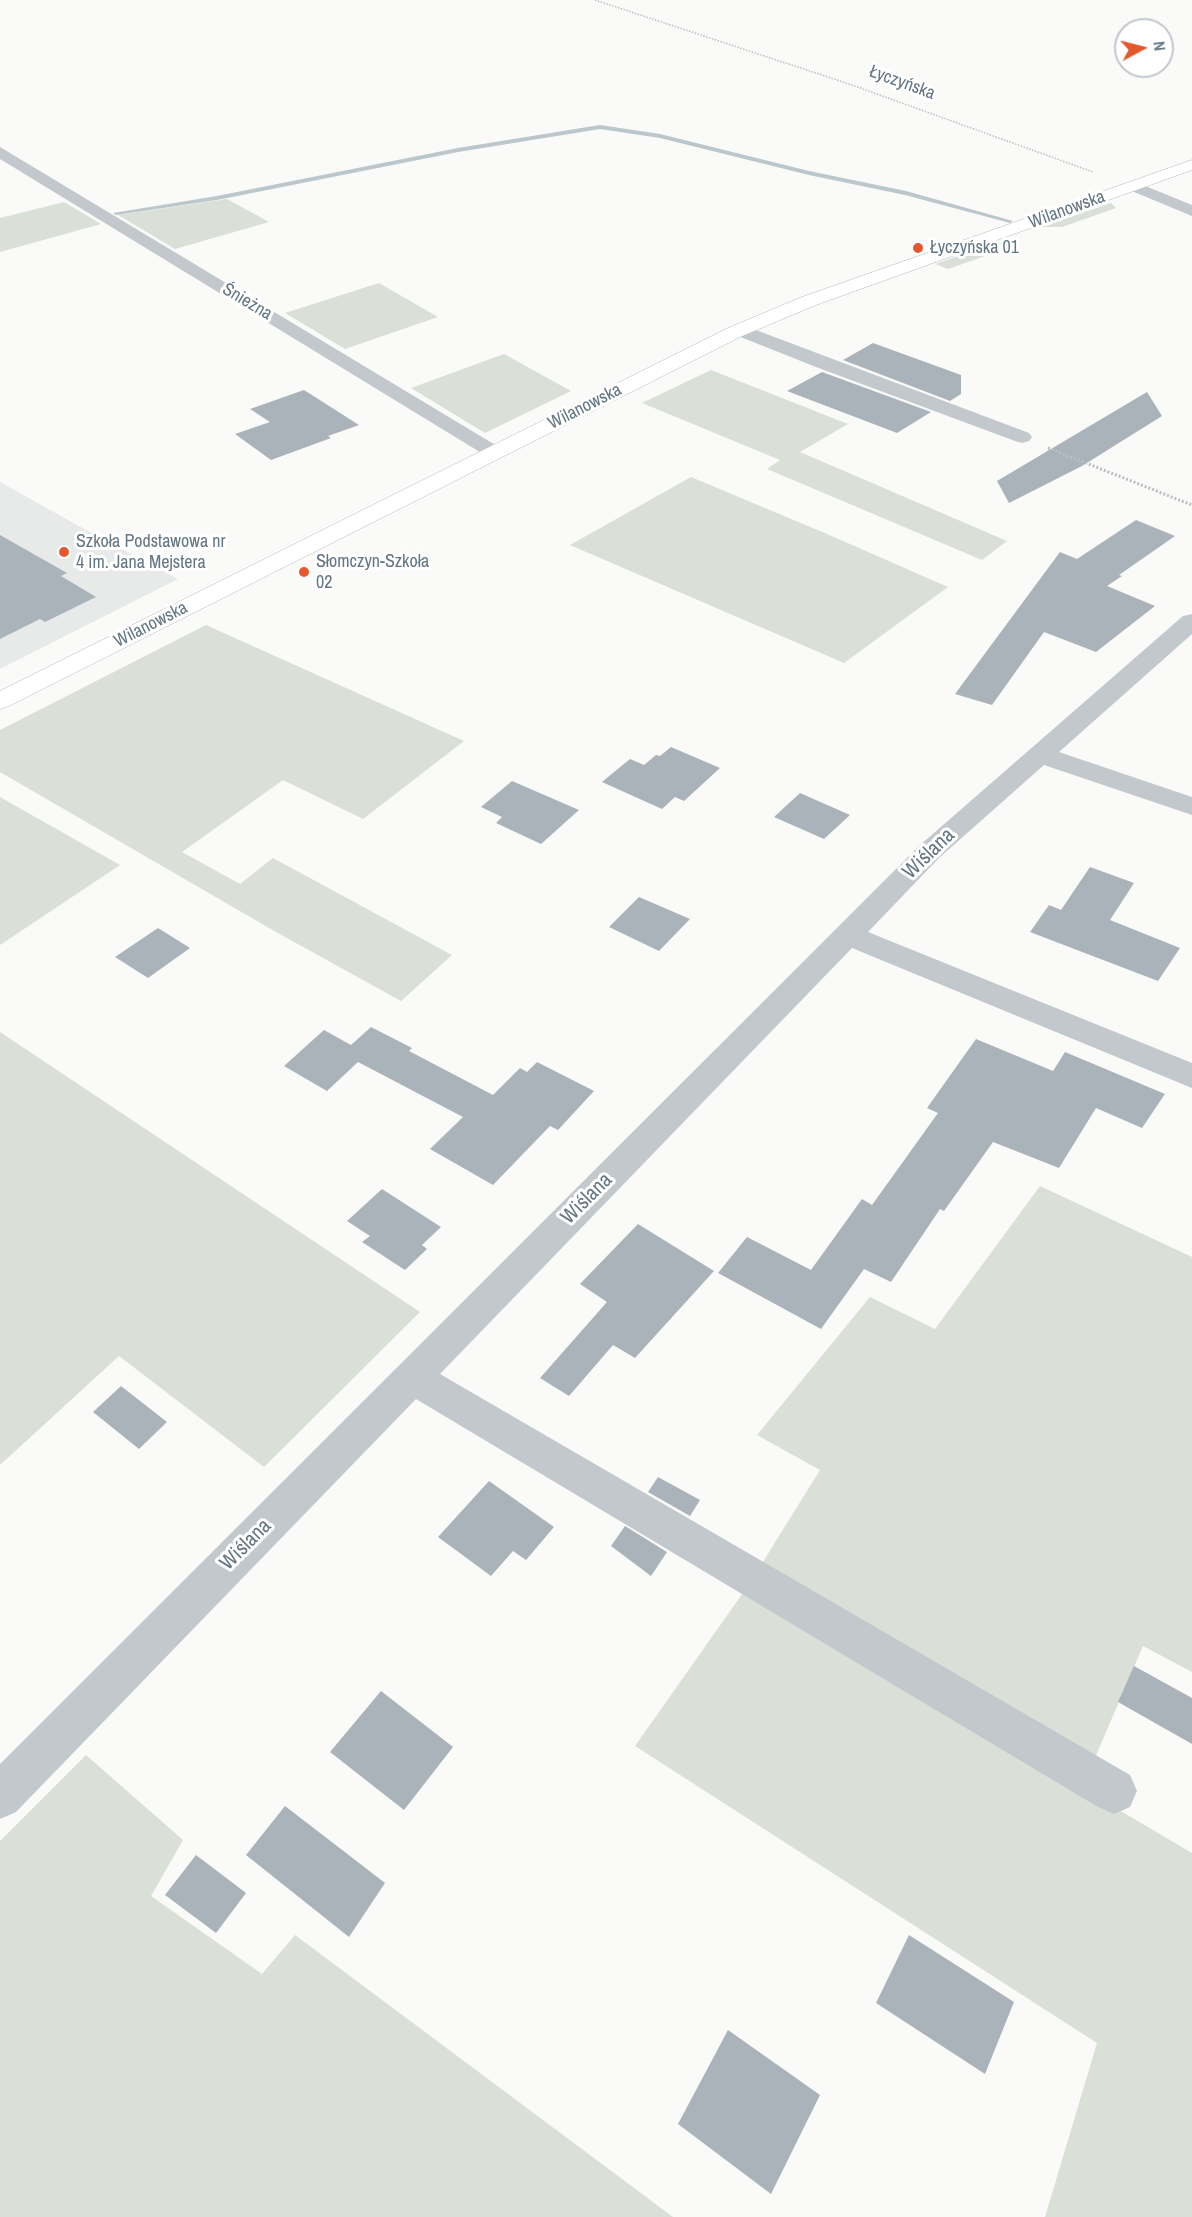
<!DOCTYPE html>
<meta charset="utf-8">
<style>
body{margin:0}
#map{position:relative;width:1192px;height:2217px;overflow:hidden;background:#fafaf8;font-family:"Archivo Narrow",sans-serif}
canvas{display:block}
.north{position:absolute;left:1114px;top:18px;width:60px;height:60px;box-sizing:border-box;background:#fff;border:2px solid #c1c8cd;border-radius:50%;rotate:83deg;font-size:16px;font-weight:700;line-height:24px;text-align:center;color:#657683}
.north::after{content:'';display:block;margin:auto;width:21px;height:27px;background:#e4572e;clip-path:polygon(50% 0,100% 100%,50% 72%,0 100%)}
</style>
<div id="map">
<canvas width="1192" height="2217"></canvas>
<div class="north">N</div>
</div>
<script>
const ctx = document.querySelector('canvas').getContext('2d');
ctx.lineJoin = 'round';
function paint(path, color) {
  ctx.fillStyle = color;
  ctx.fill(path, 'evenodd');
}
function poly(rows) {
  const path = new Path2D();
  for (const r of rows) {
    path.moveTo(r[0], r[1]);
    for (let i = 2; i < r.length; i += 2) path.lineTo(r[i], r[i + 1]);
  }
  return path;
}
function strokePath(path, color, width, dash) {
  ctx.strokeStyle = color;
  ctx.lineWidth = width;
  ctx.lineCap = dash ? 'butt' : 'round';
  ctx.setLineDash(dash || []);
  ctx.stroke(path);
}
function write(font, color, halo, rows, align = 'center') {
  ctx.font = font + ' "Archivo Narrow",sans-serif';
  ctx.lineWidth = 6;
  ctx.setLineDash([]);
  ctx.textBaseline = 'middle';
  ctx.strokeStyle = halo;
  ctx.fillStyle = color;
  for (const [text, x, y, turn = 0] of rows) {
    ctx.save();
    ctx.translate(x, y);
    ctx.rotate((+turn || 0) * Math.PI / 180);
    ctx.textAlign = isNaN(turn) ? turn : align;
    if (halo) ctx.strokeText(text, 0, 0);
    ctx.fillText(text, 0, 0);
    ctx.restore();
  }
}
const built = poly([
 [0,482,77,525,178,579,0,669]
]);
const green = poly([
 [227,199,269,222,175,249,118,215],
 [64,202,101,224,0,252,0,218],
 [1111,203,1116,208,1062,227,1040,227],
 [999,242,1011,247,948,269,935,264],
 [379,283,438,317,345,349,285,313],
 [504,354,571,391,485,433,411,388],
 [711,370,848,424,800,452,1007,541,982,560,767,469,780,460,642,403],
 [691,477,827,534,948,587,844,663,570,545],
 [206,625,464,741,363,819,283,780,182,852,240,884,273,858,452,955,401,1001,276,932,0,772,0,730],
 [0,797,120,865,0,945],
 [0,1032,420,1312,264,1467,119,1356,0,1465],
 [1040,1186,1192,1257,1192,1672,1143,1646,1094,1760,761,1565,820,1470,757,1435,870,1297,935,1329],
 [745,1590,1192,1853,1192,2217,1045,2217,1097,2043,635,1746],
 [86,1755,183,1840,151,1896,262,1974,295,1935,673,2217,0,2217,0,1841]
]);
const stream = poly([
 [600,125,660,134,809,171,906,191,1013,221,1010,223,905,195,809,175,660,138,600,129,458,152,217,200,116,215,113,213,217,196,458,148,600,125]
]);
const building = poly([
 [873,343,961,375,961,394,950,401,843,360],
 [822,372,931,412,897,433,787,391],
 [304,390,359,425,328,436,331,438,271,460,235,434,270,422,250,409],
 [1147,392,1162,416,1082,466,1009,503,997,481],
 [1136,520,1175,536,1119,575,1122,576,1107,586,1155,606,1096,652,1044,632,992,705,955,694,1060,552,1077,559],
 [0,535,67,573,61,576,96,597,45,622,40,619,0,639],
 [671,747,720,768,684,801,675,797,662,809,602,782,630,759,644,765,656,755,660,756],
 [512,781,579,810,541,844,496,823,502,817,481,807],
 [800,793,850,815,824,839,774,817],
 [1090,867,1134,883,1110,920,1180,948,1158,981,1030,932,1049,905,1061,910],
 [639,897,690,919,659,951,609,927],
 [158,928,190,948,148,978,115,957],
 [371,1027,412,1048,409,1051,493,1095,520,1068,527,1072,537,1062,594,1091,558,1130,550,1126,493,1185,430,1149,463,1117,358,1062,327,1091,284,1066,324,1030,351,1045],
 [976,1039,1053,1071,1065,1052,1165,1094,1142,1128,1096,1108,1059,1168,993,1142,944,1211,940,1209,891,1282,864,1269,821,1329,718,1273,747,1237,811,1270,862,1199,872,1205,938,1113,927,1108],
 [382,1189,441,1227,422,1245,427,1249,405,1270,362,1242,370,1236,347,1221],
 [638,1224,714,1271,635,1358,613,1345,569,1396,540,1378,607,1302,580,1284],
 [121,1386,167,1422,139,1449,93,1412],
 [658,1477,700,1500,690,1516,648,1492],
 [489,1481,554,1527,526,1560,513,1551,491,1576,438,1537],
 [625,1526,667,1552,651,1576,611,1546],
 [1134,1666,1192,1698,1192,1744,1118,1702],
 [381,1691,453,1747,404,1810,330,1752],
 [285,1806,385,1883,349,1937,246,1855],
 [196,1855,246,1893,216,1933,165,1895],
 [909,1935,1014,2002,985,2074,876,2003],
 [728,2030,820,2095,771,2194,678,2124]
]);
const pathFar1 = poly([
 [595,0,852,85,1093,172]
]);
const path = poly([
 [1048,448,1192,505]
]);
const minor = poly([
 [0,147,502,449,506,453,502,457,495,459,488,457,0,159,0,147],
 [1133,181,1192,205,1192,216,1127,189,1125,186,1127,183,1133,181],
 [740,324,1029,433,1032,437,1029,441,1022,443,1015,441,816,367,733,334,731,330,733,326,740,324],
 [1192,614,1192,634,1059,752,1192,797,1192,815,1044,765,939,858,868,932,1192,1063,1192,1088,852,948,440,1374,1130,1775,1137,1791,1130,1807,1114,1814,1098,1807,416,1399,16,1812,0,1819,0,1764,919,846,1183,616,1192,614]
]);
const major = poly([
 [1192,160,1192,170,816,305,742,336,9,706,0,709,0,691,728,328,802,297,1192,160]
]);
const markers = [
 [918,248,6,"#e4572e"],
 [64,552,6,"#e4572e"],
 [304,572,6,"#e4572e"]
];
const farStreetnames = [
 ["Łyczyńska",902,83,20],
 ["Wilanowska",1067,210,-20],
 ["Śnieżna",247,302,31],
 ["Wilanowska",585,407,-27],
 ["Wilanowska",151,625,-27]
];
const farPoinames = [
 ["Łyczyńska 01",930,248],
 ["Szkoła Podstawowa nr",76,542],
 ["4 im. Jana Mejstera",76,563],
 ["Słomczyn-Szkoła",316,562],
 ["02",316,583]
];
const streetNames = [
 ["Wiślana",929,854,-44],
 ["Wiślana",587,1199,-45],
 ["Wiślana",246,1545,-45]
];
paint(built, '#e8e9e9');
paint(green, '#dadfd7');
paint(stream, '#bbc7cb');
paint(building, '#aab3b9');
strokePath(major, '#b5babe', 1);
strokePath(pathFar1, '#bbbfc2', 1.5, [1.5, 1.5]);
strokePath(path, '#bbbfc2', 3, [2, 2]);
paint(minor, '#c3c8cc');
paint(major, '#fff');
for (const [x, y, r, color] of markers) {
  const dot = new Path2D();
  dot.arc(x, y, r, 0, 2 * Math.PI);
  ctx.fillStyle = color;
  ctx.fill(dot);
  strokePath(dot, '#fff', 2);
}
write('18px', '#657683', '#fff', farStreetnames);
write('18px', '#657683', '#fff', farPoinames, 'left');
write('21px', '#657683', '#fff', streetNames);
</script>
